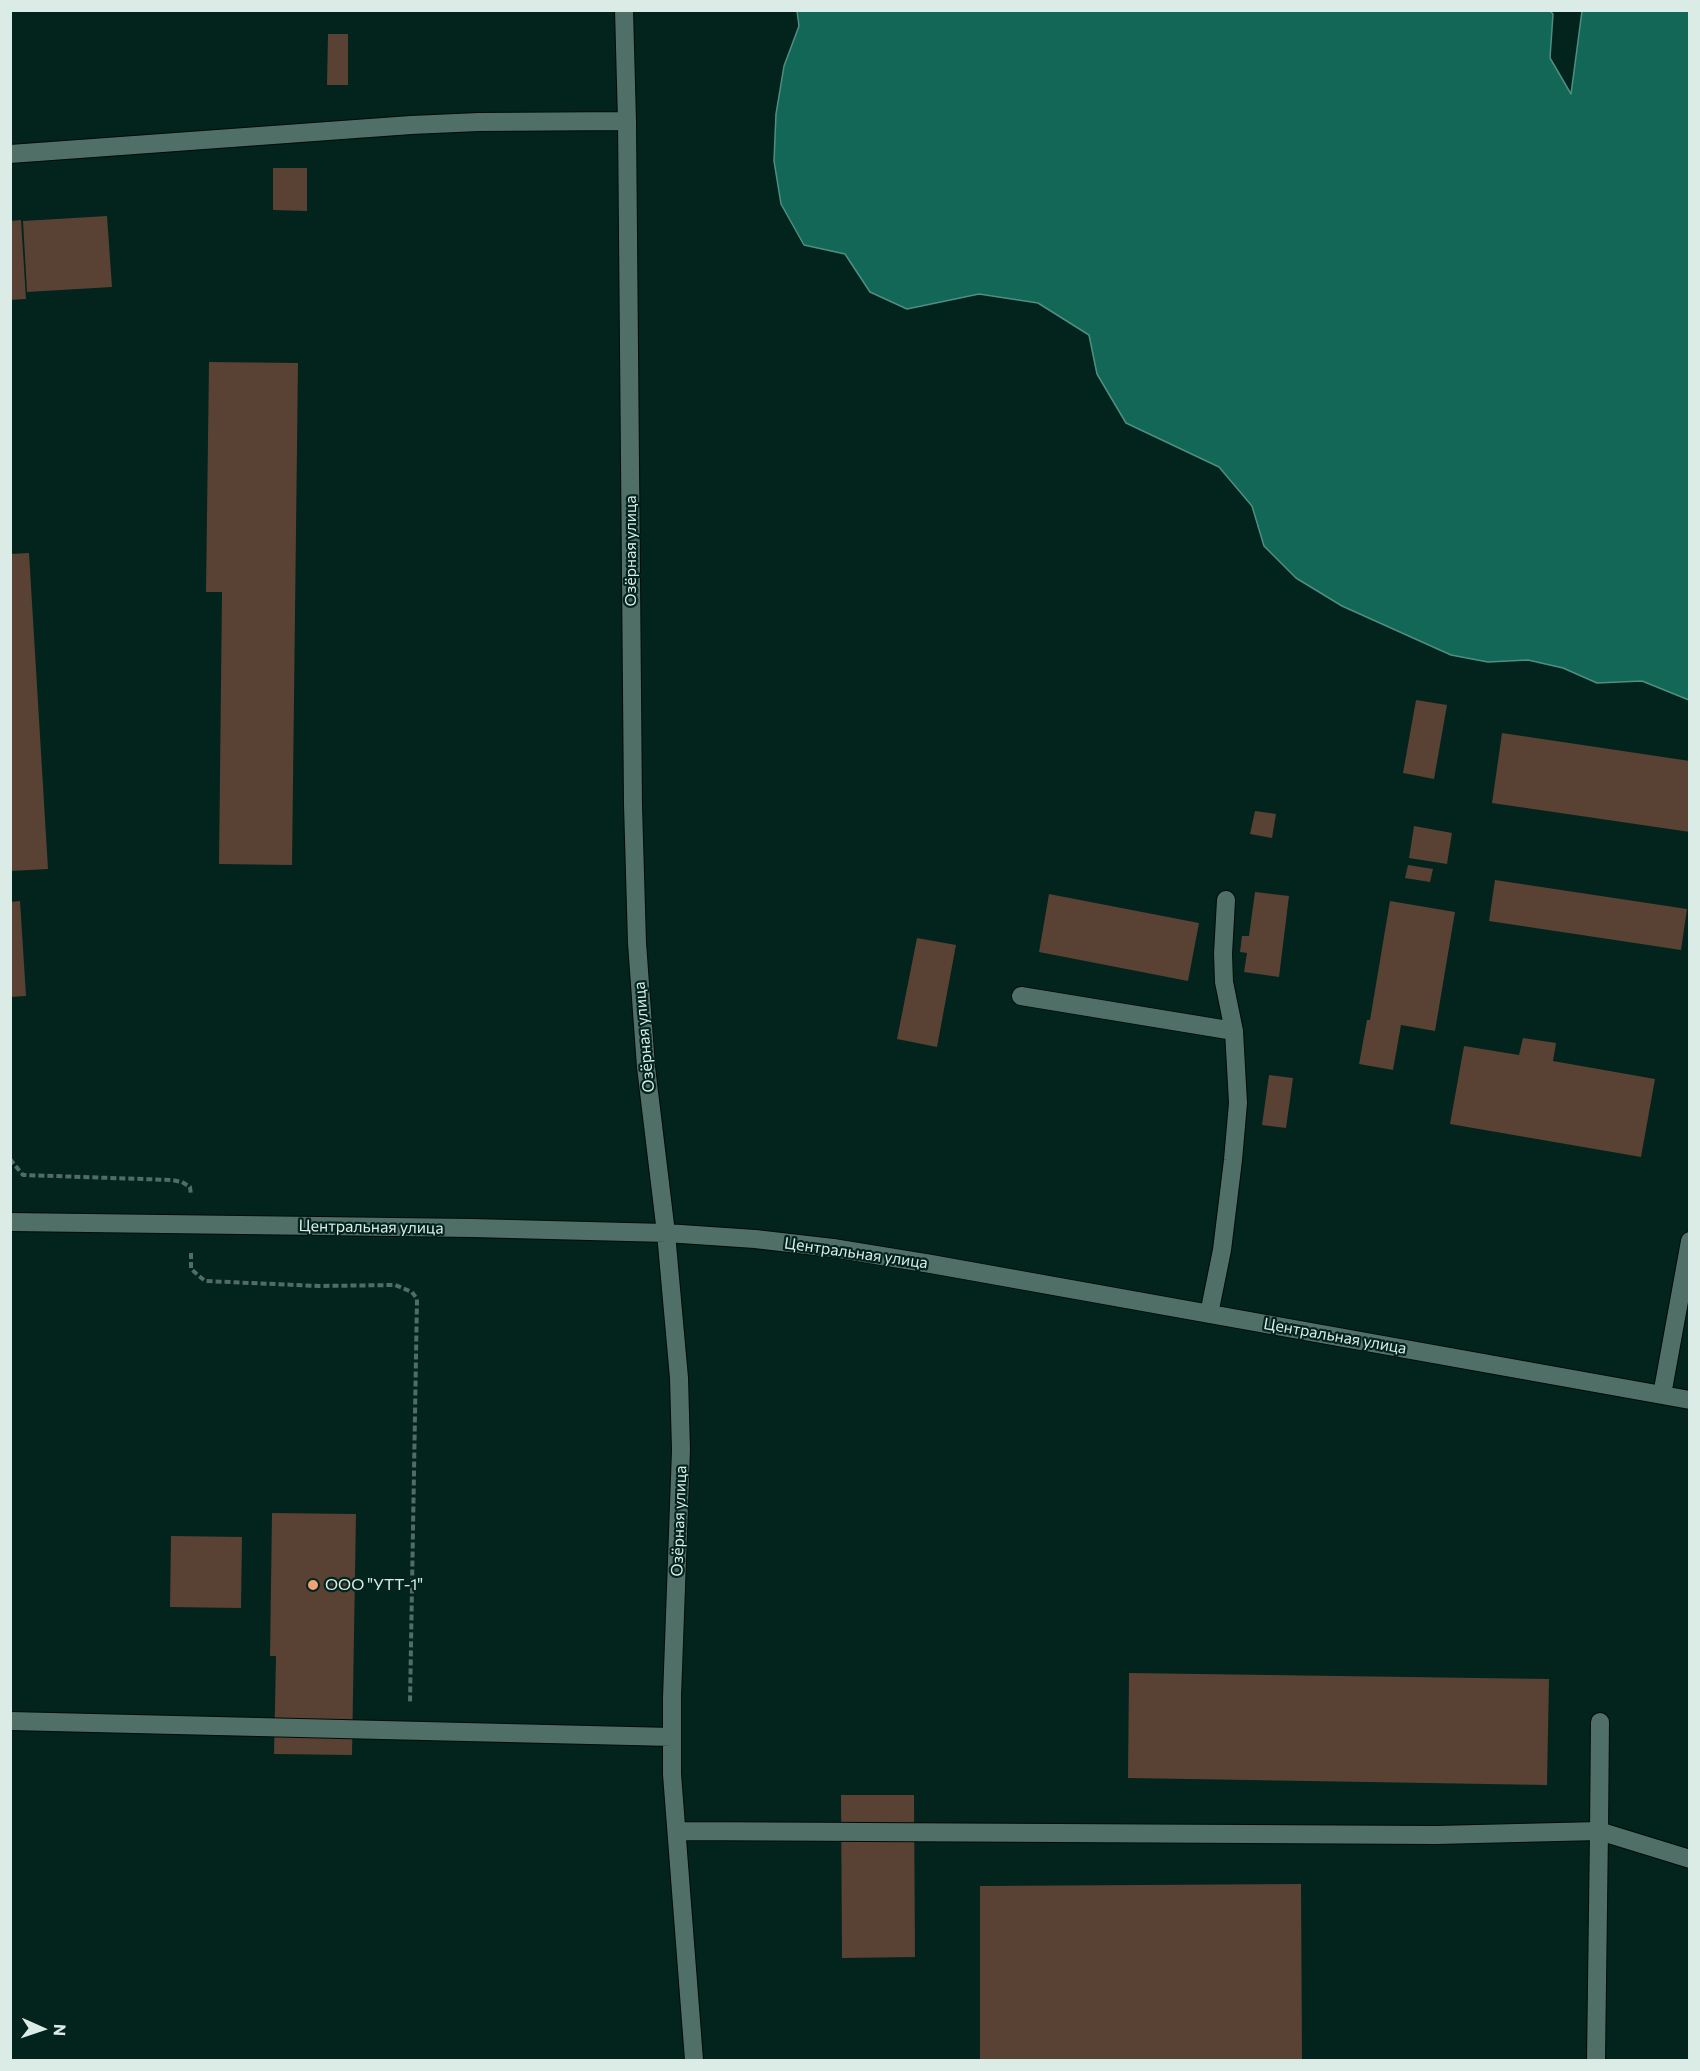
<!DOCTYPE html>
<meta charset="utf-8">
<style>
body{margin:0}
#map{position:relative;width:1700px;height:2071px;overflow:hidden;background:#03231d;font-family:Commissioner,sans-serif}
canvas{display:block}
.frame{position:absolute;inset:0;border:12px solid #dbece7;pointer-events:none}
.north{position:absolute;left:12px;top:1999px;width:60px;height:60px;-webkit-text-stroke:4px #03231d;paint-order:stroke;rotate:93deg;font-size:16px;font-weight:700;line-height:24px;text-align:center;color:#dbece7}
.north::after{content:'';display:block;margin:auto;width:21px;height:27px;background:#dbece7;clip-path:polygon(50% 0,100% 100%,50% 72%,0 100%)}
</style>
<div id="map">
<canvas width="1700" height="2071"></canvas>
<div class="frame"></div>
<div class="north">N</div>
</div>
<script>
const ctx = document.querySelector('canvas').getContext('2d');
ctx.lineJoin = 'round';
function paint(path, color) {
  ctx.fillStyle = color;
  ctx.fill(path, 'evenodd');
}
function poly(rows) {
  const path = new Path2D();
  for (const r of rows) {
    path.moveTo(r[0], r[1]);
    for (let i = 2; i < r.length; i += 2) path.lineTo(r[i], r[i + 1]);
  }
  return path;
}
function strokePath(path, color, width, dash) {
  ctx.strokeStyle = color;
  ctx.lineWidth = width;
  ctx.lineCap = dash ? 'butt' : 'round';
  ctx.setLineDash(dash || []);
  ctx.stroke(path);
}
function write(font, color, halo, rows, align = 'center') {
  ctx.font = font + ' Commissioner,sans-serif';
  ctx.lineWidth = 4.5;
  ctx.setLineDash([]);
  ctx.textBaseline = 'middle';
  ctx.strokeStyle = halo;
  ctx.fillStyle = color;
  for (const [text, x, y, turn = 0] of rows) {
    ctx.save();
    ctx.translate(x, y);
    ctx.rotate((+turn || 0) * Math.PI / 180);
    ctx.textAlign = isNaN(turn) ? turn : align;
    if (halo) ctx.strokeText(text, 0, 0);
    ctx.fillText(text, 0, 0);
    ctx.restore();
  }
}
const water = poly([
 [797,11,1550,11,1553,14,1550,58,1571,94,1582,11,1689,11,1689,700,1642,681,1597,683,1563,668,1528,660,1488,662,1451,655,1342,606,1296,578,1264,546,1252,506,1219,467,1126,423,1097,374,1089,335,1038,303,979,294,907,309,870,292,845,254,804,245,781,204,774,161,776,114,784,66,799,26,797,11]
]);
const building = poly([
 [328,34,348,34,348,85,327,85],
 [273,168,307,168,307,211,273,210],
 [107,216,112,287,27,292,23,221],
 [21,220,26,299,10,300,10,221],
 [209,362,298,363,292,865,219,864,222,592,206,592],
 [29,553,48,869,10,871,10,554],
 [1416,700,1447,705,1434,779,1403,773],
 [1502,733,1690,761,1690,832,1492,803],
 [1255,811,1276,814,1272,838,1250,834],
 [1414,826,1452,833,1447,864,1409,858],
 [1408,865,1433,869,1430,882,1405,878],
 [1495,880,1687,909,1681,950,1489,921],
 [1255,892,1289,896,1279,977,1244,972,1247,953,1240,952,1242,936,1249,936],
 [1049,894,1199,923,1188,981,1039,952],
 [20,901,26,996,10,997,10,902],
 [1390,901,1455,912,1435,1031,1401,1025,1393,1070,1359,1064,1367,1020,1370,1020],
 [917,938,956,945,937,1047,897,1039],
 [1523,1038,1556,1043,1553,1061,1655,1079,1641,1157,1450,1124,1464,1046,1519,1055],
 [1269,1075,1293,1078,1286,1128,1262,1125],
 [272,1513,356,1514,352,1755,274,1754,276,1656,270,1656],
 [171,1536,242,1537,241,1608,170,1607],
 [1129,1673,1549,1679,1547,1785,1128,1778],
 [841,1795,914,1795,915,1957,842,1958],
 [1301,1884,1302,2060,980,2060,980,1886]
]);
const path = poly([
 [10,1159,23,1175,172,1180,182,1182,190,1187,191,1195],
 [191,1253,191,1269,205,1281,319,1286,395,1285,412,1292,417,1299,410,1703]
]);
const minor = poly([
 [624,10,627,121,633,805,637,943,646,1067,666,1233,679,1378,681,1450,672,1697,672,1774,694,2060],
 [10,154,411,125,479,122,627,121],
 [1226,900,1223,954,1224,982,1234,1031],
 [1021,996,1234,1031,1238,1103,1233,1160,1222,1250,1209,1314],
 [10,1222,472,1228,666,1233,755,1239,833,1248,931,1264,1690,1400],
 [1662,1395,1690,1241],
 [10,1721,672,1737],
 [1600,1722,1599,1831,1690,1859],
 [677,1831,1436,1835,1599,1831,1596,2060]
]);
const markers = [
 [313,1585,6,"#f0a378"]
];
const streetNames = [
 ["Озёрная улица",631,551,-90],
 ["Озёрная улица",644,1037,-95],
 ["Центральная улица",371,1227,1],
 ["Центральная улица",856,1253,8],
 ["Центральная улица",1335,1336,10],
 ["Озёрная улица",679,1521,-88]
];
const poiNames = [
 ["ООО \"УТТ-1\"",325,1585]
];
paint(water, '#126757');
strokePath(water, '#4e8f82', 1.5);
paint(building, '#594134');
strokePath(minor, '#000b07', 20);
strokePath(path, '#516c66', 4, [6, 3]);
strokePath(minor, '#4f6f67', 18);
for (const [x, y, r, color] of markers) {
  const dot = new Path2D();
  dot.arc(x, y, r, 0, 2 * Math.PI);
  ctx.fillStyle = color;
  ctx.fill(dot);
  strokePath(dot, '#03231d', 2);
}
write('16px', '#dbece7', '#03231d', streetNames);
write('16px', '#dbece7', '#03231d', poiNames, 'left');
</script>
